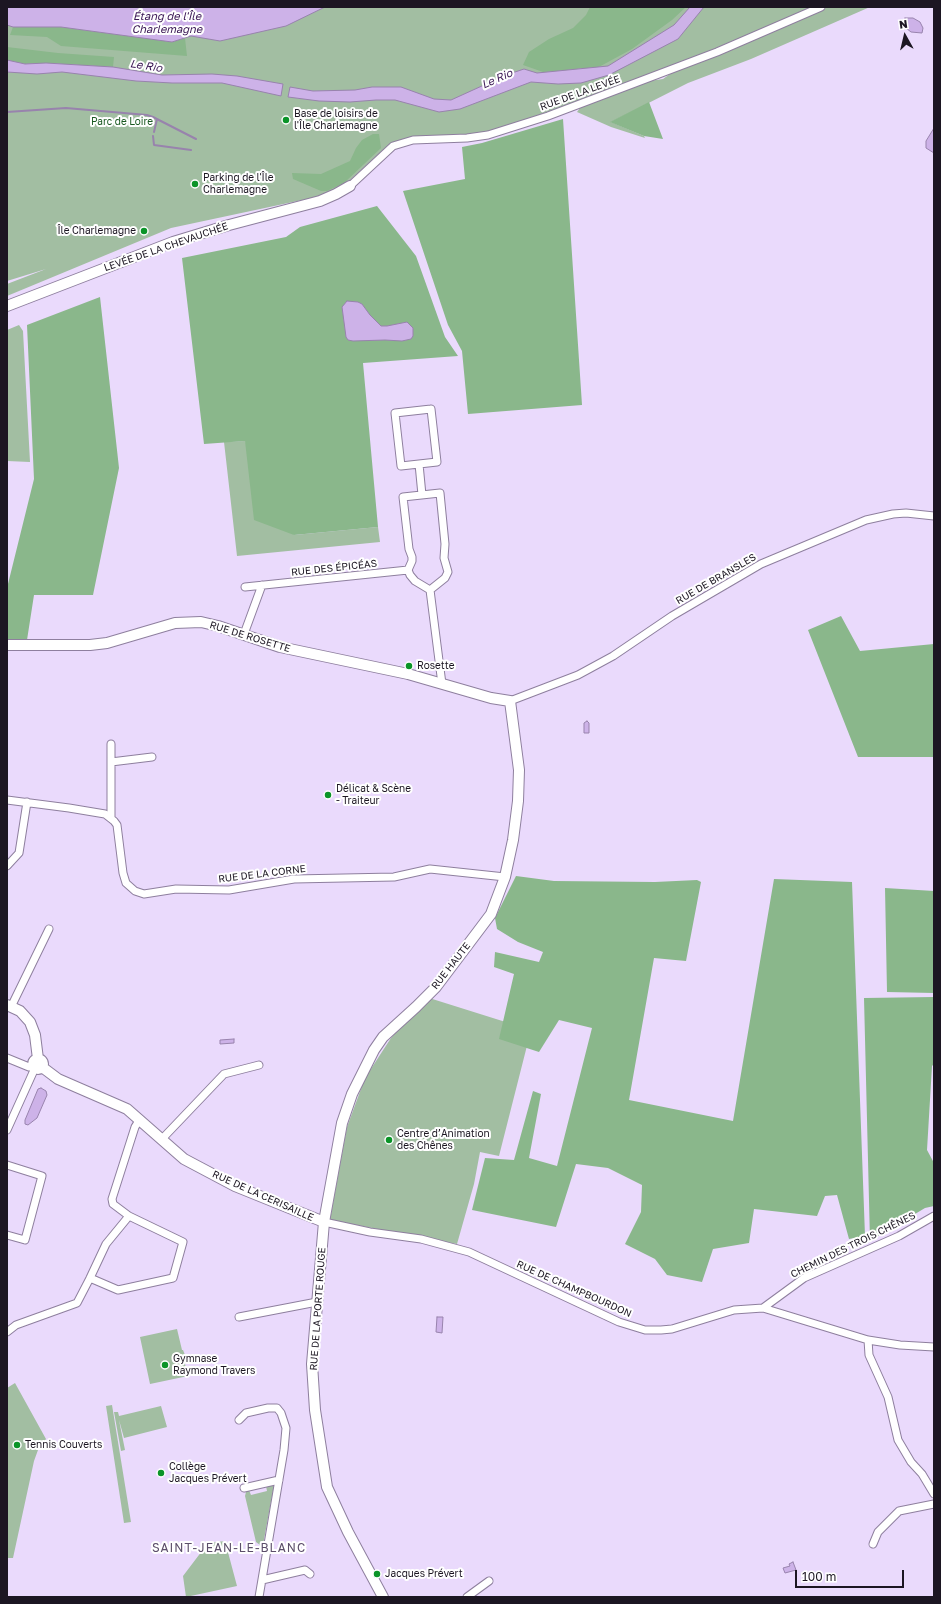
<!DOCTYPE html>
<meta charset="utf-8">
<style>
body{margin:0}
#map{position:relative;width:941px;height:1604px;overflow:hidden;background:#eadafc;font-family:"Golos Text",sans-serif}
canvas{display:block}
.frame{position:absolute;inset:0;border:8px solid #1c1622;pointer-events:none}
.north{position:absolute;left:885px;top:16px;width:40px;height:40px;-webkit-text-stroke:3px #fff;paint-order:stroke;rotate:352deg;font-size:11px;font-weight:700;line-height:16px;text-align:center;color:#1c1622}
.north::after{content:'';display:block;margin:auto;width:14px;height:18px;background:#1c1622;clip-path:polygon(50% 0,100% 100%,50% 72%,0 100%)}
.scale{position:absolute;left:795px;top:1570px;width:109px;height:18px;box-sizing:border-box;border:2px solid #1c1622;border-top:0;padding-left:5px;font-size:12px;line-height:14px;white-space:nowrap;color:#1c1622;-webkit-text-stroke:3px #fff;paint-order:stroke}
</style>
<div id="map">
<canvas width="941" height="1604"></canvas>
<div class="frame"></div>
<div class="north">N</div>
<div class="scale">100 m</div>
</div>
<script>
const ctx = document.querySelector('canvas').getContext('2d');
ctx.lineJoin = 'round';
function paint(path, color) {
  ctx.fillStyle = color;
  ctx.fill(path, 'evenodd');
}
function poly(rows) {
  const path = new Path2D();
  for (const r of rows) {
    if (r.length === 3) {
      path.moveTo(r[0] + r[2], r[1]);
      path.arc(r[0], r[1], r[2], 0, 2 * Math.PI);
      continue;
    }
    path.moveTo(r[0], r[1]);
    for (let i = 2; i < r.length; i += 2) path.lineTo(r[i], r[i + 1]);
  }
  return path;
}
function strokePath(path, color, width, dash) {
  ctx.strokeStyle = color;
  ctx.lineWidth = width;
  ctx.lineCap = dash ? 'butt' : 'round';
  ctx.setLineDash(dash || []);
  ctx.stroke(path);
}
function write(font, color, halo, rows, align = 'center') {
  ctx.font = font + ' "Golos Text",sans-serif';
  ctx.lineWidth = 4;
  ctx.setLineDash([]);
  ctx.textBaseline = 'middle';
  ctx.strokeStyle = halo;
  ctx.fillStyle = color;
  for (const [text, x, y, turn = 0] of rows) {
    ctx.save();
    ctx.translate(x, y);
    ctx.rotate((+turn || 0) * Math.PI / 180);
    ctx.textAlign = isNaN(turn) ? turn : align;
    if (halo) ctx.strokeText(text, 0, 0);
    ctx.fillText(text, 0, 0);
    ctx.restore();
  }
}
const green = poly([
 [7,7,813,7,669,68,503,128,467,136,394,142,382,151,346,184,321,196,171,228,7,296,7,284,46,269,7,281],
 [827,7,870,7,751,59,688,83,611,122,644,136,645,138,611,127,577,112,580,108,586,105,649,81,663,79,670,74,782,28],
 [19,325,23,331,30,462,7,461,7,330],
 [245,441,294,535,378,527,380,542,237,556,224,442],
 [426,997,531,1030,499,1156,480,1152,474,1184,457,1244,330,1220,347,1127,365,1078,391,1038],
 [177,1329,182,1350,183,1350,185,1355,183,1356,188,1376,150,1384,140,1337],
 [15,1383,46,1439,38,1450,34,1461,13,1558,7,1558,7,1388],
 [112,1405,131,1522,124,1523,106,1406],
 [161,1406,167,1427,124,1438,119,1420,125,1450,121,1451,114,1412,118,1412,119,1416],
 [274,1485,263,1545,260,1545,256,1542,245,1496,246,1492,249,1490,251,1495,267,1491,266,1486],
 [225,1541,237,1586,186,1597,183,1576,208,1543]
]);
const forest = poly([
 [590,7,686,7,672,20,632,49,597,68,581,68,567,71,543,72,523,65,529,52,549,39,573,28,586,15],
 [13,27,61,27,172,42,185,38,187,56,61,46,47,37,10,35],
 [7,47,58,53,114,57,113,67,46,63,25,64,7,61],
 [649,102,663,139,644,136,610,122],
 [563,119,582,405,468,414,462,351,448,325,403,191,465,179,462,147,482,143],
 [373,134,379,134,381,148,344,183,327,191,321,191,293,179,292,173,321,174,350,161,356,148,362,140],
 [377,206,416,256,445,337,458,356,363,363,378,527,294,535,254,520,245,441,204,444,182,258,286,237,300,227],
 [100,297,119,468,93,595,34,595,27,640,7,640,7,588,34,479,27,325],
 [841,616,860,651,934,644,934,757,858,757,808,630],
 [516,876,554,881,655,882,697,880,701,882,686,961,654,958,629,1100,733,1121,774,879,852,882,865,1236,849,1239,837,1195,825,1196,817,1216,754,1209,749,1243,713,1249,702,1282,667,1275,655,1259,625,1244,641,1212,642,1185,608,1168,576,1164,556,1227,472,1210,485,1158,514,1160,533,1091,541,1094,529,1158,557,1166,592,1028,559,1020,539,1052,499,1039,514,974,494,967,495,952,539,962,543,952,518,942,497,929,495,918],
 [885,888,934,891,934,993,887,992],
 [934,997,934,1064,932,1066,927,1150,934,1163,934,1206,925,1208,870,1241,864,998]
]);
const water = poly([
 [7,7,325,7,286,26,220,41,191,36,172,42,61,27,13,27,7,25,7,7],
 [690,7,704,7,678,39,609,75,581,83,558,84,531,82,460,109,439,112,395,100,376,100,350,102,319,101,288,97,290,87,313,91,355,90,372,87,401,87,434,99,451,100,506,75,524,69,537,73,608,66,674,25,690,7],
 [905,18,913,18,920,22,923,28,922,33,911,32,906,28,905,18],
 [7,60,25,64,46,63,113,67,162,75,212,74,237,76,283,84,281,96,222,83,172,83,136,81,62,72,37,74,7,72,7,60],
 [934,128,934,153,926,148,926,141,934,128],
 [347,301,358,302,362,304,370,315,381,326,387,326,407,322,413,328,413,336,411,339,402,341,385,340,353,341,348,340,346,337,342,307,347,301],
 [587,721,589,723,589,733,584,733,584,723,587,721],
 [234,1039,234,1043,220,1044,220,1040,234,1039],
 [41,1088,46,1091,47,1095,37,1118,28,1125,25,1124,25,1120,38,1089,41,1088],
 [437,1317,443,1317,442,1333,436,1332,437,1317],
 [793,1562,796,1570,785,1573,783,1568,790,1566,789,1564,793,1562]
]);
const stream = poly([
 [7,112,66,108,147,115,153,117,196,139],
 [154,132,157,119],
 [153,136,154,145,191,150]
]);
const street = poly([
 [350,186,393,146,413,140,467,138,488,135,548,116,717,52,821,7],
 [431,409,437,462,401,466,395,413,431,409],
 [419,464,422,495],
 [440,493,445,544,444,558,448,572,445,578,430,590,415,581,410,575,408,570,412,561,412,557,409,549,403,497,440,493],
 [245,587,408,570],
 [430,590,442,684],
 [244,634,262,585],
 [510,701,578,675,613,656,672,616,761,564,866,520,893,514,906,513,934,516],
 [111,744,111,818],
 [111,762,152,757],
 [7,800,69,808,105,814,114,821,117,825,123,873,126,883,135,891,144,894,176,889,229,890,294,879,394,877,430,869,505,877],
 [7,866,19,853,27,802],
 [11,1007,49,929],
 [7,1058,29,1067,33,1066],
 [7,1130,35,1068],
 [161,1140,224,1074,259,1065],
 [7,1165,42,1176,25,1240,7,1235],
 [324,1222,370,1232,421,1239,469,1252,619,1322,645,1330,661,1330,672,1329,734,1310,763,1308,868,1340,900,1345,934,1347],
 [90,1278,118,1290,173,1278,183,1242,129,1216,113,1204,112,1199,135,1127,140,1119],
 [763,1308,804,1278,899,1236,934,1216],
 [239,1317,317,1302],
 [7,1332,16,1325,77,1303,90,1278,106,1244,129,1216],
 [868,1340,869,1355,888,1397,898,1440,911,1462,922,1474,934,1494],
 [239,1420,246,1413,268,1408,277,1408,281,1413,286,1428,284,1450,259,1597],
 [244,1488,279,1480],
 [873,1544,878,1532,899,1511,934,1504],
 [262,1580,305,1570,310,1574],
 [467,1597,489,1581]
]);
const secondary = poly([
 [7,306,173,242,229,225,320,201,336,194,350,186],
 [7,645,90,645,107,643,175,623,201,622,218,626,280,647,408,674,491,698,510,701,519,770,518,801,513,840,505,877,491,914,436,987,416,1007,383,1037,374,1050,352,1094,342,1123,324,1222,312,1364,315,1410,327,1487,348,1532,383,1597],
 [7,1005,20,1011,30,1022,35,1035,38,1059],
 [38,1064,5],
 [42,1067,58,1079,127,1109,184,1159,235,1186,324,1222]
]);
const markers = [
 [286,120,4,"#0b9428"],
 [195,184,4,"#0b9428"],
 [144,231,4,"#0b9428"],
 [409,666,4,"#0b9428"],
 [328,795,4,"#0b9428"],
 [389,1140,4,"#0b9428"],
 [165,1365,4,"#0b9428"],
 [17,1445,4,"#0b9428"],
 [161,1473,4,"#0b9428"],
 [377,1574,4,"#0b9428"]
];
const streetNames = [
 ["RUE DE LA LEVÉE",580,93,-20],
 ["LEVÉE DE LA CHEVAUCHÉE",166,247,-19],
 ["RUE DES ÉPICÉAS",334,568,-6],
 ["RUE DE BRANSLES",716,579,-30],
 ["RUE DE ROSETTE",250,637,17],
 ["RUE DE LA CORNE",262,874,-7],
 ["RUE HAUTE",451,966,-52],
 ["RUE DE LA CERISAILLE",263,1196,24],
 ["CHEMIN DES TROIS CHÊNES",853,1245,-26],
 ["RUE DE CHAMPBOURDON",574,1289,24],
 ["RUE DE LA PORTE ROUGE",318,1309,-86]
];
const poiNames = [
 ["Base de loisirs de",294,114],
 ["l'Île Charlemagne",294,126],
 ["Parking de l'Île",203,178],
 ["Charlemagne",203,190],
 ["Île Charlemagne",136,231,"right"],
 ["Rosette",417,666],
 ["Délicat & Scène",336,789],
 ["- Traiteur",336,801],
 ["Centre d’Animation",397,1134],
 ["des Chênes",397,1146],
 ["Gymnase",173,1359],
 ["Raymond Travers",173,1371],
 ["Tennis Couverts",25,1445],
 ["Collège",169,1467],
 ["Jacques Prévert",169,1479],
 ["Jacques Prévert",385,1574]
];
const parkNames = [
 ["Parc de Loire",122,122]
];
const waterNames = [
 ["Étang de l'Île",167,17],
 ["Charlemagne",167,30],
 ["Le Rio",146,66,9],
 ["Le Rio",497,79,-24]
];
const quarterNames = [
 ["SAINT-JEAN-LE-BLANC",229,1548]
];
paint(green, '#a2bea2');
paint(forest, '#8ab78b');
paint(water, '#cdb2e8');
strokePath(water, '#9883ad', 1);
strokePath(stream, '#9883ad', 2);
strokePath(street, '#8e7f9e', 9);
strokePath(secondary, '#8e7f9e', 12);
strokePath(street, '#fff', 7);
strokePath(secondary, '#fff', 10);
for (const [x, y, r, color] of markers) {
  const dot = new Path2D();
  dot.arc(x, y, r, 0, 2 * Math.PI);
  ctx.fillStyle = color;
  ctx.fill(dot);
  strokePath(dot, '#fff', 1.5);
}
write('10px', '#1c1622', '#fff', streetNames);
write('10px', '#1c1622', '#fff', poiNames, 'left');
write('10px', '#1a5921', '#fff', parkNames);
write('italic 11px', '#391553', '#fff', waterNames);
ctx.letterSpacing = '1px';
write('12px', '#5c4e6a', '#fff', quarterNames);
ctx.letterSpacing = '0px';
</script>
